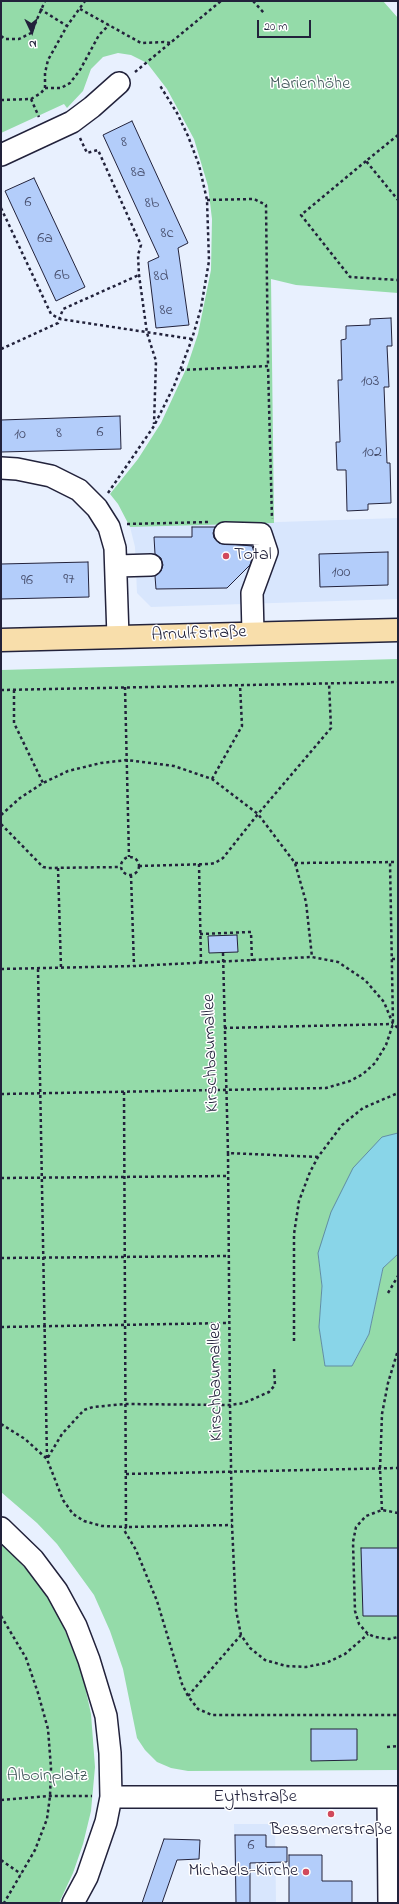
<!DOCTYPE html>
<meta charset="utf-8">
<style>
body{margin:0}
#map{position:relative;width:399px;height:1904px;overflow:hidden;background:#e8f0fe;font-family:"Indie Flower",sans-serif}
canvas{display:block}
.frame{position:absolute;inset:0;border:2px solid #22223b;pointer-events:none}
.north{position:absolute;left:12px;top:12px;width:40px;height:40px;-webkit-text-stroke:3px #fff;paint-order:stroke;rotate:176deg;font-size:11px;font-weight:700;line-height:16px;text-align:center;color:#22223b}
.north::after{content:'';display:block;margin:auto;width:14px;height:18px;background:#22223b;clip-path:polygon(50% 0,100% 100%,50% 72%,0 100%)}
.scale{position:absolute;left:257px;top:20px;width:54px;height:18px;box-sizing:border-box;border:2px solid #22223b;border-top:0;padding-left:5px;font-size:12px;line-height:14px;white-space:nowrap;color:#22223b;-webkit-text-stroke:3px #fff;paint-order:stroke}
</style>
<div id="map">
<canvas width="399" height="1904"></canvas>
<div class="frame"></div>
<div class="north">N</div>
<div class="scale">20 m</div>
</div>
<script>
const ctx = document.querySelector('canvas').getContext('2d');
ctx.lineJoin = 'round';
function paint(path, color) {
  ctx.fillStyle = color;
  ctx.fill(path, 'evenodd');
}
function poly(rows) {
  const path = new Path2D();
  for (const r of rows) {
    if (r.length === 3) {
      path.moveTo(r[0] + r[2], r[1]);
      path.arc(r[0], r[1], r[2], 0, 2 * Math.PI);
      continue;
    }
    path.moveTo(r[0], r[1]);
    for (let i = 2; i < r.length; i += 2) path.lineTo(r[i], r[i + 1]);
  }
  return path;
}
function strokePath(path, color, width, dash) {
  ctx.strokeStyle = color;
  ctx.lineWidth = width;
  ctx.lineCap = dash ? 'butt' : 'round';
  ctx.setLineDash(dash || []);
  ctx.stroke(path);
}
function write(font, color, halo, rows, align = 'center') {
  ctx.font = font + ' "Indie Flower",sans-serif';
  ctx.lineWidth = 3;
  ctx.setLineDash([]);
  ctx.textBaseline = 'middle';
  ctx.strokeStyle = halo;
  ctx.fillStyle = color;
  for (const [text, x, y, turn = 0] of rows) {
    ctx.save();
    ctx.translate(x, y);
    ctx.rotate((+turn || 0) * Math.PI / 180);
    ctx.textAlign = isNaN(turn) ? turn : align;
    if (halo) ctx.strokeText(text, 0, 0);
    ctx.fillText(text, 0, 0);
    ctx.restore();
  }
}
const built = poly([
 [398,518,398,599,151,607,137,593,135,547,130,527],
 [234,1824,275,1824,276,1903,235,1903]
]);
const green = poly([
 [1,1,383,1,398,18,398,293,296,285,271,279,274,523,130,527,118,504,110,494,138,459,161,423,187,367,198,334,211,270,212,219,208,186,194,139,167,89,147,63,131,55,118,53,103,57,91,69,83,91,67,108,64,104,1,133],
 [398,659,398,1133,382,1137,318,1253,322,1286,319,1327,325,1365,352,1366,369,1334,383,1268,398,1254,398,1770,188,1771,171,1768,157,1762,145,1750,137,1738,123,1669,110,1631,94,1595,57,1544,37,1523,1,1492,1,670],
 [1,1542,36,1580,59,1616,82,1673,91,1714,95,1767,91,1811,83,1844,73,1873,59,1903,1,1903]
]);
const water = poly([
 [398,1133,398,1254,383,1268,369,1334,352,1366,325,1366,319,1327,322,1286,318,1253,331,1212,353,1168,382,1137,398,1133]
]);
const building = poly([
 [132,121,188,243,178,248,189,325,156,328,148,262,159,257,103,135,132,121],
 [34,178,85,287,56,301,5,191,34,178],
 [391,318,392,346,387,346,389,387,384,387,387,463,390,463,391,503,368,504,368,510,347,511,346,470,337,470,336,442,340,442,338,380,342,380,341,340,346,339,346,326,370,325,370,319,391,318],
 [120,416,121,449,1,452,1,420,120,416],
 [192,527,215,527,213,533,214,538,219,543,252,546,254,552,250,565,227,588,156,589,155,576,161,571,163,565,161,558,155,554,154,537,192,537,192,527],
 [388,552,388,585,320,587,319,554,388,552],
 [88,562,89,597,1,599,1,564,88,562],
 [237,935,238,952,209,953,208,936,237,935],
 [361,1548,398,1548,398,1616,363,1616,361,1548],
 [311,1729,357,1729,357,1760,311,1761,311,1729],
 [235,1835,266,1835,266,1847,287,1847,287,1862,250,1863,250,1903,236,1903,235,1835],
 [164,1839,200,1840,199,1859,177,1860,162,1903,142,1903,164,1839],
 [289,1855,322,1855,322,1881,352,1881,352,1903,289,1903,289,1855]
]);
const path = poly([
 [253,1,264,13],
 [40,9,67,26],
 [80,9,141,43,164,42,171,43],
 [1,36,5,39,19,39,31,33,45,1],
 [135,72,221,1],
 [45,88,61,88,70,83,80,70,99,35,109,25],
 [31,99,41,93,45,88,45,73,48,60,67,26,85,1],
 [1,100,31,99,39,117],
 [398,135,366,161,398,200],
 [80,138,87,153,98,150,141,245,138,255,139,275,147,333,156,361,154,424],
 [366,161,301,215,350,277,398,280],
 [207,200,254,199,266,205,268,365],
 [1,208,51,314,60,319,192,339],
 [1,349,58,323,63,309,139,275],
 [181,370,268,366,272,519],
 [108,493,154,426,174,386,192,339,201,308,209,261,207,200,199,165,188,136,177,113,159,84],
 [127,524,210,522],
 [125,687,129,857],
 [1,690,398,682],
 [14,690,14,723,43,783],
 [212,779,242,726,240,685],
 [1,815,20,798,43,783,68,771,101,763,127,760,174,766,212,779,258,814,295,863,306,902,312,957,338,962,365,980,384,1002,393,1024,398,1028],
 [1,824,43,867,48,868,121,867],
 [130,866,9],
 [295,863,398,862],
 [199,864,201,963],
 [139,866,209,864,215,863,223,858,258,814,331,728,329,683],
 [58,868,61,968],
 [131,875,134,966],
 [200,934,251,932,252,961],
 [223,953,228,1153],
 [392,959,398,959],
 [1,969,134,966,312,957],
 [38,969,47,1459,62,1434,84,1410,93,1407,125,1404,230,1405,244,1403,269,1392,275,1385,274,1369],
 [224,1028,393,1024],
 [124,1092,126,1527,232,1525],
 [1,1094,326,1088,350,1081,363,1074,375,1063,386,1045,393,1024,390,862],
 [318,1157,228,1153,230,1405,232,1525,236,1610,241,1635,250,1648,265,1660,286,1666,306,1667,326,1663,345,1654,368,1634],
 [1,1178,227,1176],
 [1,1258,229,1256],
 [388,1293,398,1276],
 [1,1327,229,1323],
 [294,1341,294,1234,299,1201,310,1172,318,1157,342,1125,363,1108,398,1093],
 [1,1424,25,1439,47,1459,63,1500,73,1514,84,1521,102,1526,126,1527,124,1530,136,1550,157,1601,182,1684,188,1696,198,1709,212,1715,398,1715],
 [126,1474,398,1468],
 [382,1510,380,1469,382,1414,388,1383,398,1350],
 [398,1513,382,1510,366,1516,356,1527,353,1542,355,1611,359,1624,368,1634,375,1637,389,1639,398,1637],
 [1,1616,26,1658,38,1693,48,1729,51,1768,50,1796,47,1819,35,1850,4,1903],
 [188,1696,241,1635],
 [387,1747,398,1746],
 [1,1800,50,1796,92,1796],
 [1,1860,21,1874]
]);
const minor = poly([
 [1,155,72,122,92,107,119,83],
 [1,468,17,469,51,476,79,490,97,508,109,527,115,548,118,637],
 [225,533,261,534,267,552,252,593,253,633],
 [116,566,151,565],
 [1,1528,33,1559,57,1591,76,1626,89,1660,106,1716,110,1753,111,1797,106,1822,87,1877,73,1903],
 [111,1797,398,1797],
 [388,1797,389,1903]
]);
const major = poly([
 [1,640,398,630]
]);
const markers = [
 [226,556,4,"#d1495b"],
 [331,1814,4,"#d1495b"],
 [306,1872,4,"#d1495b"]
];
const numberNames = [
 ["8",124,143],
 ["8a",138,173],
 ["6",28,203],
 ["8b",152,204],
 ["8c",167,234],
 ["6a",45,239],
 ["6b",62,276],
 ["8d",161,277],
 ["8e",166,311],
 ["103",370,382],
 ["6",100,433],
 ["8",59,434],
 ["10",20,435],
 ["102",372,453],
 ["100",341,573],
 ["97",69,580],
 ["96",27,581],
 ["6",251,1846]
];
const parkNames = [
 ["Marienhöhe",310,85],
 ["Alboinplatz",47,1777]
];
const poiNames = [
 ["Total",234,556],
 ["Bessemerstraße",331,1831,"center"],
 ["Michaels-Kirche",298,1872,"right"]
];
const streetNames = [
 ["Arnulfstraße",199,635,-2],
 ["Kirschbaumallee",212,1053,-92],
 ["Kirschbaumallee",217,1382,-91],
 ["Eythstraße",255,1798]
];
paint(built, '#d8e6fd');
paint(green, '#94dba9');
paint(water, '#89d5e8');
strokePath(water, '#608da3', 1);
paint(building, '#b3cdfa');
strokePath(building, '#22223b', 1);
strokePath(minor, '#22223b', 24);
strokePath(major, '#22223b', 25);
strokePath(path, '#22223b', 2.5, [3, 3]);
strokePath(minor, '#fff', 21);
strokePath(major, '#f8deab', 22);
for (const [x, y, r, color] of markers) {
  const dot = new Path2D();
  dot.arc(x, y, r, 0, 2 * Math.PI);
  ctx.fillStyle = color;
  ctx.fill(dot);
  strokePath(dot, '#fff', 1.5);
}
write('16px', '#464d6b', null, numberNames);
write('18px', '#445a5c', '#fff', parkNames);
write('18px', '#22223b', '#fff', poiNames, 'left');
write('18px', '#22223b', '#fff', streetNames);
</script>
